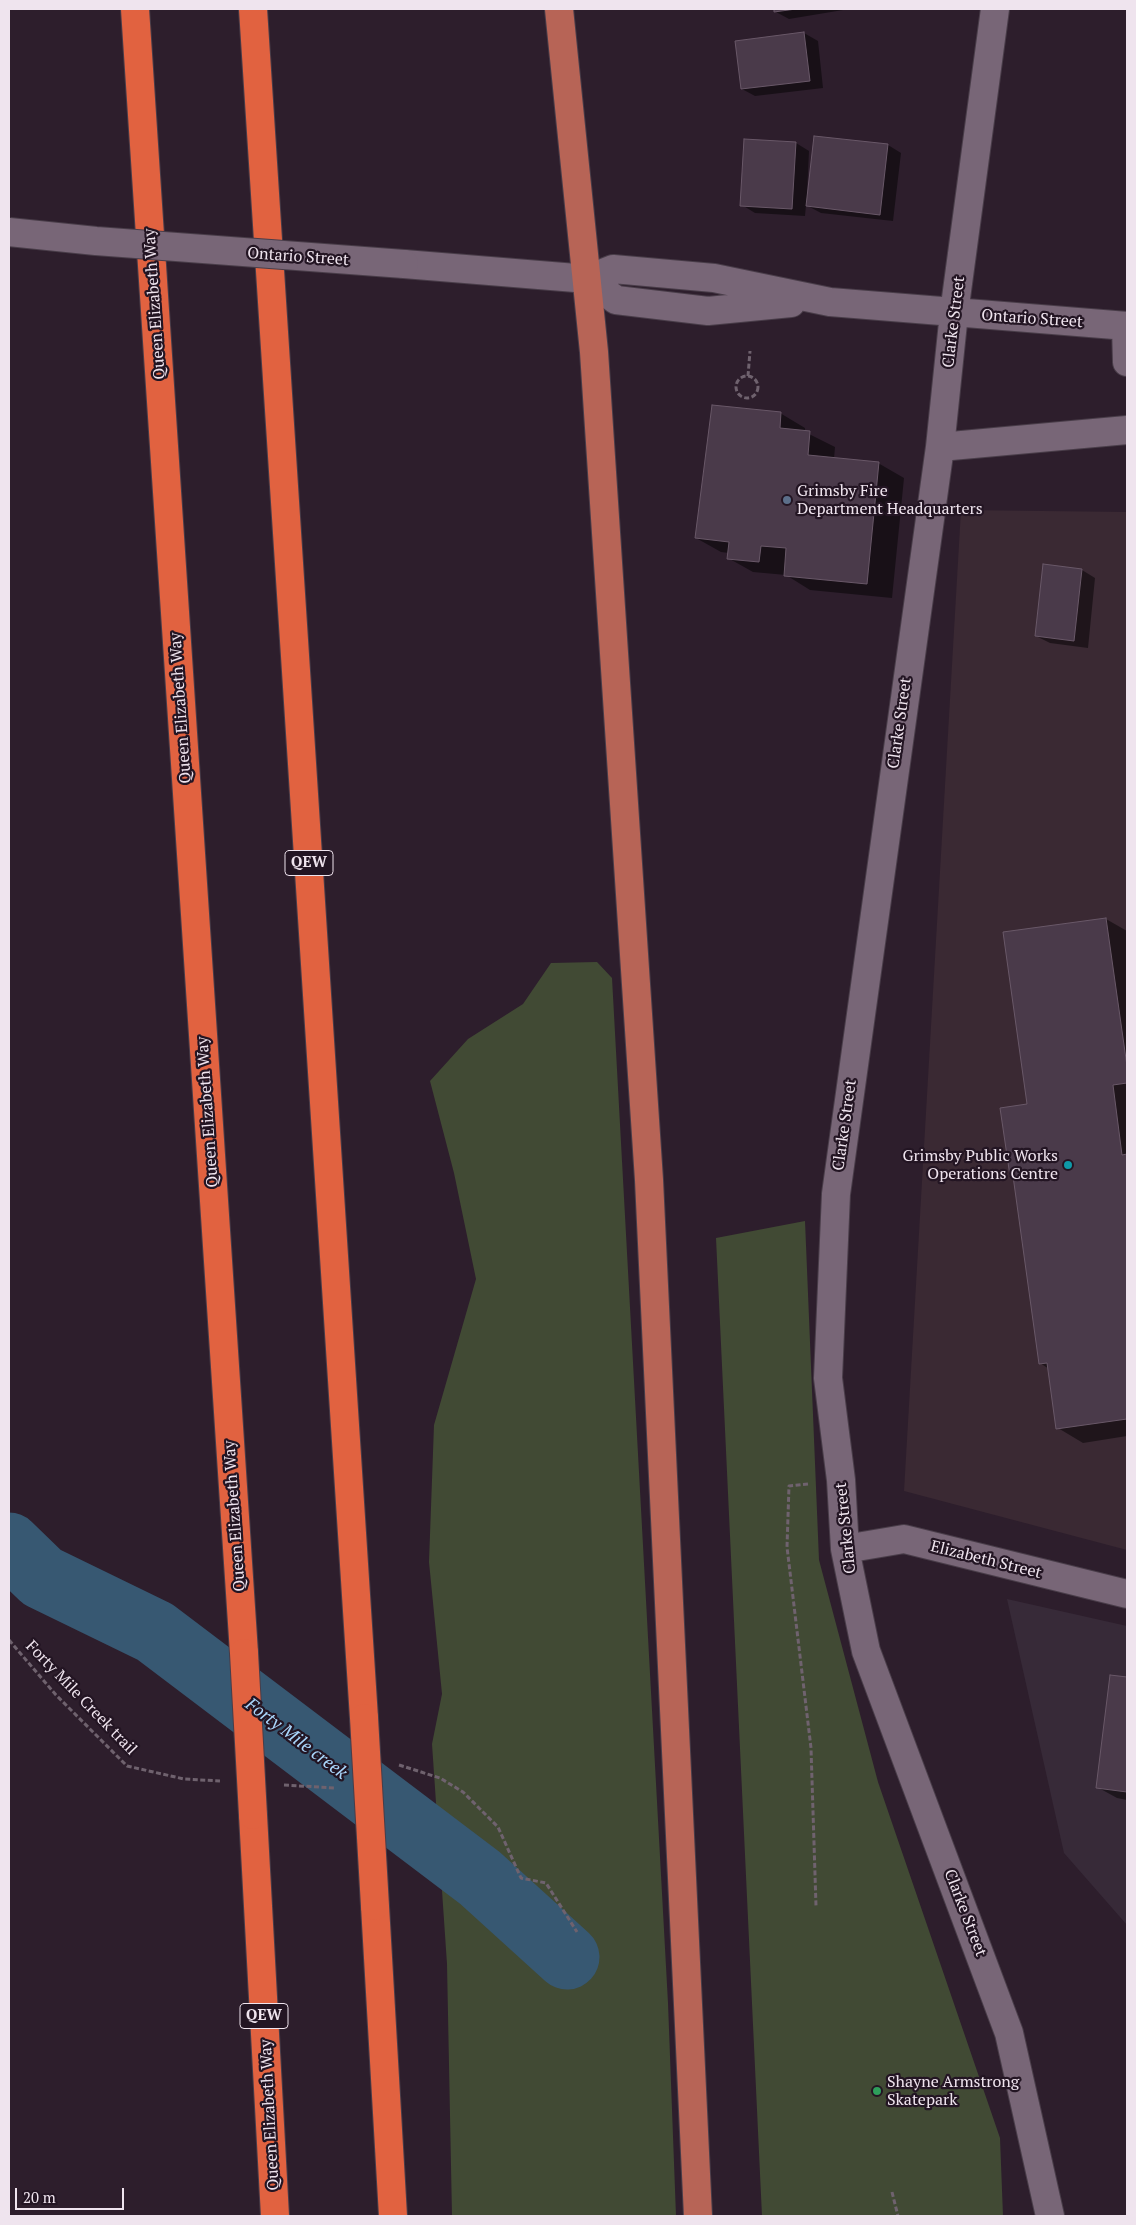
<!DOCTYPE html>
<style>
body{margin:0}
#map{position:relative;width:1136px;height:2225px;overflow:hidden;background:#2d1e2c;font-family:"PT Serif",serif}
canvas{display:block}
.frame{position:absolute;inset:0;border:10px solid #efe4ee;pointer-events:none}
.scale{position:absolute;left:15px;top:2188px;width:109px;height:22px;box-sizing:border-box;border:2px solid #efe4ee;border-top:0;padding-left:6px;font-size:15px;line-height:18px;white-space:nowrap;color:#efe4ee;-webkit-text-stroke:4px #231523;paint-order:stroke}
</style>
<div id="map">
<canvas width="1136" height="2225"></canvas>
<div class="frame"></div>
<div class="scale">20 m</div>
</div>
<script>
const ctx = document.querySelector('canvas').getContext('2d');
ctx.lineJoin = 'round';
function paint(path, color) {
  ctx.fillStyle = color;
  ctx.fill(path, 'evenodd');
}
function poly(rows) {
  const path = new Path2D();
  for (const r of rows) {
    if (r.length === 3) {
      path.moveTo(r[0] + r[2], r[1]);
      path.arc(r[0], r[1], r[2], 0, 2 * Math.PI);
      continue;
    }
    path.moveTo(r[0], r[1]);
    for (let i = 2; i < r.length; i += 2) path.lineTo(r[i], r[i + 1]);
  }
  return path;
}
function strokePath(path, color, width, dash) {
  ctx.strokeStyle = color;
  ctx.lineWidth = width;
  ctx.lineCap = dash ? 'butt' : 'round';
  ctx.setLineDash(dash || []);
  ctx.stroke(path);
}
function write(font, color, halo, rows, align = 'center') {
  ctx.font = font + ' "PT Serif",serif';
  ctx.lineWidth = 4.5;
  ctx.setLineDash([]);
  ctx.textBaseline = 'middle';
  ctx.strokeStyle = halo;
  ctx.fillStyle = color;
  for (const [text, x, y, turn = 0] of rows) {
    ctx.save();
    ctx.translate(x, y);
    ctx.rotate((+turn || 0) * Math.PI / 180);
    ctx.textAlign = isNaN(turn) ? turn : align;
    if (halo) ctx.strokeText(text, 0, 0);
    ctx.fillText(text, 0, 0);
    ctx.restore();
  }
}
const commercial = poly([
 [1007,1599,1127,1626,1127,1925,1064,1853]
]);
const industrial = poly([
 [961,510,1127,512,1127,1550,904,1491]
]);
const green = poly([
 [597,962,612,978,668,2003,676,2216,452,2216,447,1964,432,1744,442,1694,429,1562,434,1425,476,1279,454,1173,430,1081,468,1039,523,1004,551,963],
 [805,1221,819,1560,878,1782,1000,2138,1003,2216,762,2216,716,1238]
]);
const shadow = poly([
 [775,9,849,9,789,19,776,12],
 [804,33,818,41,823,88,755,96,742,89,737,42],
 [796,143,809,151,807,193,888,145,901,153,893,221,821,213,806,205,805,216,755,213,742,205],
 [780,413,805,428,805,432,835,447,834,459,878,463,904,478,892,598,810,590,786,575,753,572,728,558,729,553,721,552,696,538],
 [1044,566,1082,570,1095,578,1088,648,1050,643,1036,636],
 [1106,919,1127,931,1127,1436,1083,1443,1058,1428,1049,1369,1040,1363,1014,1178,1011,1176,1028,1105,1004,933],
 [1111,1676,1127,1678,1127,1800,1117,1798,1097,1787]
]);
const river = poly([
 [9,1545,42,1577,155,1632,480,1878,567,1957]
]);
const building = poly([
 [774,9,796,9,774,12,774,9],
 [804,32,810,81,741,89,735,41,804,32],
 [814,136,888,144,880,215,806,206,814,136],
 [744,139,796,142,792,209,740,206,744,139],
 [712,405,781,412,780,428,810,431,808,455,879,462,867,584,784,576,786,548,761,546,759,562,727,559,729,542,695,538,712,405],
 [1043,564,1082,569,1074,641,1035,636,1043,564],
 [1106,918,1127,1066,1127,1083,1113,1085,1122,1155,1127,1154,1127,1419,1056,1429,1047,1363,1039,1364,1013,1176,1010,1176,1000,1108,1027,1104,1003,932,1106,918],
 [1110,1675,1127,1677,1127,1792,1096,1788,1110,1675]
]);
const path = poly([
 [748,376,750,351],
 [747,387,11],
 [808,1484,789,1486,787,1547,811,1748,816,1906],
 [9,1640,56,1695,127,1766,184,1779,220,1781],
 [399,1765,440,1778,463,1792,498,1827,521,1878,546,1883,577,1932],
 [284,1785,335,1788],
 [892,2192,898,2216]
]);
const minor = poly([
 [995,9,954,313,940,447,836,1194,828,1378,841,1480,845,1549,866,1651,1009,2033,1050,2216],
 [404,264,588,279,613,269,714,278,830,302,1127,326],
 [588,279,616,300,708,311,791,303],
 [1126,326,1127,362],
 [940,447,1127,430],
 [845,1549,904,1539,1127,1594]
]);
const major = poly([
 [559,9,594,352,649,1180,698,2216]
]);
const highway = poly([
 [135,9,244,1653],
 [253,9,364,1718],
 [253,1815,275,2216],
 [375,1906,393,2216]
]);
const minorBridge = poly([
 [9,232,96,241,404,264]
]);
const highwayBridge = poly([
 [244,1653,253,1815],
 [364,1718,375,1906]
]);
const markers = [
 [787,500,5,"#5c6f8a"],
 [1068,1165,5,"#0f9aa8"],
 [877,2091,5,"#2e9e5b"]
];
const shields = [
 [309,863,48],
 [264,2016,48]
];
const shieldNames = [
 ["QEW",309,863],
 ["QEW",264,2016]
];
const streetNames = [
 ["Ontario Street",298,257,4],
 ["Queen Elizabeth Way",155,304,-94],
 ["Ontario Street",1032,319,4],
 ["Clarke Street",954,322,-83],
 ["Queen Elizabeth Way",181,708,-94],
 ["Clarke Street",900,723,-82],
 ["Queen Elizabeth Way",208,1112,-94],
 ["Clarke Street",845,1125,-82],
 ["Queen Elizabeth Way",235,1516,-94],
 ["Clarke Street",846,1528,-96],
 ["Elizabeth Street",986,1560,14],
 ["Forty Mile Creek trail",81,1698,46],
 ["Clarke Street",965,1913,69],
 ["Queen Elizabeth Way",270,2115,-93]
];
const poiNames = [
 ["Grimsby Fire",797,491],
 ["Department Headquarters",797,509],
 ["Grimsby Public Works",1058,1156,"right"],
 ["Operations Centre",1058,1174,"right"],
 ["Shayne Armstrong",887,2082],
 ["Skatepark",887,2100]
];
const waterNames = [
 ["Forty Mile creek",296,1739,37]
];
paint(commercial, '#372a38');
paint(industrial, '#3a2933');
paint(green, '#414a34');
paint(shadow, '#0007');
strokePath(river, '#375872', 65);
paint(building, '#4a3a4a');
strokePath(building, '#695868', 1);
strokePath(minor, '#493d49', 30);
strokePath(major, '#493d49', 30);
strokePath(highway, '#493d49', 30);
strokePath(path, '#6f626e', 3, [5, 2.5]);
strokePath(minor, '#786677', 28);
strokePath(major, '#b76456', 28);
strokePath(highway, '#e16240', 28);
strokePath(minorBridge, '#493d49', 30, []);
strokePath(highwayBridge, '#493d49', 30, []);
strokePath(minorBridge, '#786677', 28);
strokePath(highwayBridge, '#e16240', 28);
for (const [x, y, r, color] of markers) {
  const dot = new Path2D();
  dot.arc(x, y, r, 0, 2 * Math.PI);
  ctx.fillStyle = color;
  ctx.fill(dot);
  strokePath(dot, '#231523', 2);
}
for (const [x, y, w] of shields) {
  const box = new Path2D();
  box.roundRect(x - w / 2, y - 12.5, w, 25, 4);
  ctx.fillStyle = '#231523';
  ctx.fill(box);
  strokePath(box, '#efe4ee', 1);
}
write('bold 15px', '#efe4ee', null, shieldNames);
write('16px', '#efe4ee', '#231523', streetNames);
write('16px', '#efe4ee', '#231523', poiNames, 'left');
write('italic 18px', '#a9d5fa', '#231523', waterNames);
</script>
